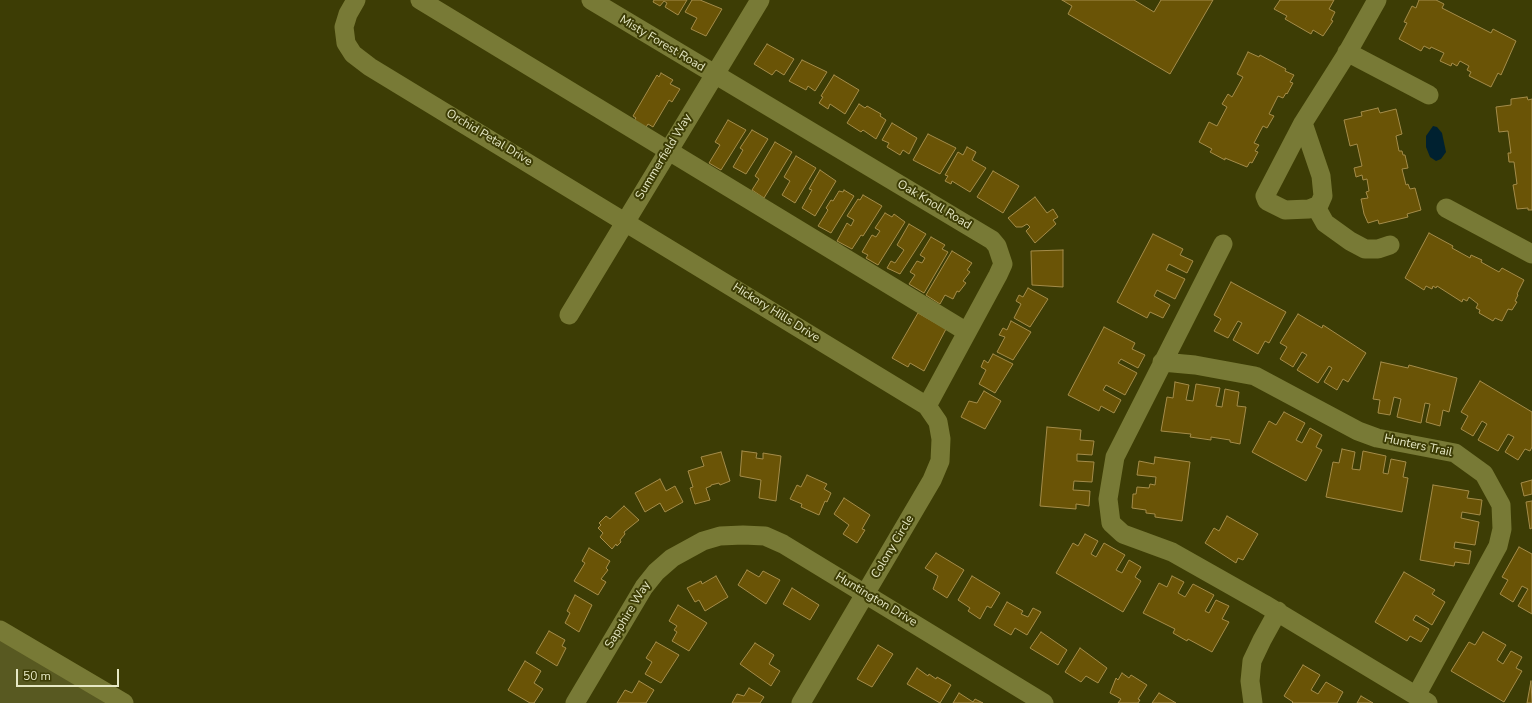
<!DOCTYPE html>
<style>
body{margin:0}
#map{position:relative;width:1532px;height:703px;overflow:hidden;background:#3d3d05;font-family:"Nunito Sans",sans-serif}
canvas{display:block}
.scale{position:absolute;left:16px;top:669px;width:103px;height:18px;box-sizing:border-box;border:2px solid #e6e8c5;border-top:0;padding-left:5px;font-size:12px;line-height:14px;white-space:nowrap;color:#e6e8c5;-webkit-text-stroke:3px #3d3d05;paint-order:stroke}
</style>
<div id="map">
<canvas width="1532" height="703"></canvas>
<div class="scale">50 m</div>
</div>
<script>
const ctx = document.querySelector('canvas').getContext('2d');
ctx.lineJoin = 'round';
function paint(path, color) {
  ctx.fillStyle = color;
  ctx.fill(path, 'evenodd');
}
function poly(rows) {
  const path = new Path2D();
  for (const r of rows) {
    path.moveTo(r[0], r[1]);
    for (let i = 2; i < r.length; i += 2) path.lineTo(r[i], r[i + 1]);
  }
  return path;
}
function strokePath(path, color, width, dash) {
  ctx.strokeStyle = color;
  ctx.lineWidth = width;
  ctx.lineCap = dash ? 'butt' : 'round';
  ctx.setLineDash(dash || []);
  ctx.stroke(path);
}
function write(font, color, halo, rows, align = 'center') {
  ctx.font = font + ' "Nunito Sans",sans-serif';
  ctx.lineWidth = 4;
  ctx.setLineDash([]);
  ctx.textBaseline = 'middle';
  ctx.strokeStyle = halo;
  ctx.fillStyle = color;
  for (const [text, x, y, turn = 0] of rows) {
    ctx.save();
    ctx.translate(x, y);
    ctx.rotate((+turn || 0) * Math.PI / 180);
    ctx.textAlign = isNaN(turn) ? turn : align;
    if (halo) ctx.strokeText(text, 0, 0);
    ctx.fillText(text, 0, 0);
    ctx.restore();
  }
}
const green = poly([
 [0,630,124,703,0,703]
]);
const water = poly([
 [1433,126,1437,127,1442,133,1446,152,1441,159,1436,161,1430,157,1426,147,1426,136]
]);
const building = poly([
 [654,0,687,0,678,15,665,7,667,3,664,1,660,6,653,2,654,0],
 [692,0,700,0,722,9,706,36,691,29,697,18,685,12,692,0],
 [1062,0,1134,0,1154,12,1161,0,1213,0,1170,74,1068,14,1072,6,1062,0],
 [1280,0,1334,0,1329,9,1335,12,1331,20,1333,21,1323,36,1313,30,1311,34,1285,19,1287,16,1274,9,1280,0],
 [1419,0,1436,0,1444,4,1442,8,1491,33,1493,29,1516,41,1501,75,1498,73,1491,87,1469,76,1471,72,1467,70,1469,66,1460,61,1457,66,1452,63,1451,66,1440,61,1444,53,1431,47,1430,49,1424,46,1421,51,1399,39,1407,23,1404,22,1412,6,1416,8,1419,0],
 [767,44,794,59,784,75,776,70,772,75,754,64,767,44],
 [1248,52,1259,57,1260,55,1286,69,1285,71,1294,75,1290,82,1293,83,1287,94,1286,93,1283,98,1278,96,1269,114,1274,116,1267,128,1263,126,1254,143,1259,145,1255,151,1258,152,1252,163,1250,162,1247,167,1225,158,1225,160,1210,152,1212,149,1199,142,1209,122,1217,126,1227,107,1222,104,1228,94,1232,97,1243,77,1237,74,1248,52],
 [802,60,827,72,815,91,808,86,806,90,789,81,802,60],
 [661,73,673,80,670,84,680,89,672,102,669,100,653,127,648,124,645,129,633,122,636,118,633,116,657,75,659,77,661,73],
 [834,75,859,90,845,114,830,104,828,109,819,103,823,97,821,96,834,75],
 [1527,97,1528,100,1532,99,1532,210,1528,210,1528,208,1517,209,1513,185,1517,184,1514,162,1509,162,1508,153,1511,153,1508,131,1499,132,1496,107,1511,105,1511,99,1527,97],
 [859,104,865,108,867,106,881,114,880,116,886,120,876,139,863,130,861,132,847,123,859,104],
 [1378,108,1380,113,1396,109,1402,134,1396,136,1399,151,1402,151,1403,155,1405,155,1408,168,1402,169,1406,185,1408,184,1410,189,1415,188,1421,210,1407,214,1408,217,1379,224,1378,220,1368,223,1364,214,1361,199,1368,198,1366,192,1369,191,1367,179,1363,180,1362,175,1356,177,1354,168,1362,166,1357,144,1350,146,1344,120,1362,116,1361,112,1378,108],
 [728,120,746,130,721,170,709,163,720,145,715,142,728,120],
 [892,123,917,138,909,154,903,150,900,155,887,147,889,143,882,140,892,123],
 [752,130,768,139,746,174,733,167,743,150,740,148,752,130],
 [928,134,956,148,940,174,913,160,928,134],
 [775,142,792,152,764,198,752,190,759,179,755,176,775,142],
 [967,147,976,152,972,160,986,168,970,192,952,181,951,184,945,181,948,176,945,175,958,152,963,155,967,147],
 [796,156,816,168,795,203,782,195,790,181,784,177,796,156],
 [820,170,836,181,815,216,802,208,812,190,809,189,820,170],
 [993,171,1019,186,1003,213,977,197,993,171],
 [844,190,854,196,831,233,818,226,828,210,826,208,831,200,833,201,839,191,843,192,844,190],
 [863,195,882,206,863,236,861,235,852,249,837,241,847,223,851,226,854,220,847,216,858,199,860,200,863,195],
 [1035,197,1047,213,1053,209,1058,217,1053,220,1056,224,1035,243,1026,231,1030,227,1027,224,1022,227,1016,227,1008,218,1035,197],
 [885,213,892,217,894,214,905,222,878,265,866,258,868,255,862,252,872,235,876,237,880,231,875,228,885,213],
 [909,224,926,234,900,274,887,268,891,261,895,263,904,250,897,245,909,224],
 [1429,233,1453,246,1452,248,1470,258,1471,255,1482,260,1481,262,1499,272,1502,268,1524,280,1517,294,1518,295,1515,301,1517,302,1512,310,1508,309,1502,321,1495,318,1493,321,1479,313,1480,310,1476,308,1478,304,1469,297,1467,301,1463,299,1462,302,1437,286,1436,288,1433,286,1432,289,1426,286,1424,290,1405,278,1429,233],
 [1153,234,1183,249,1180,255,1193,261,1187,273,1169,264,1166,270,1185,279,1175,299,1157,290,1154,296,1170,305,1163,318,1150,312,1147,318,1117,302,1153,234],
 [931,237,945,245,942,249,948,252,924,293,909,284,915,275,910,272,917,261,922,263,925,258,920,255,931,237],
 [1063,250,1063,287,1032,285,1031,251,1063,250],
 [952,251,972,263,967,270,970,272,963,281,966,283,959,292,957,291,953,299,945,295,940,304,926,295,952,251],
 [1231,282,1286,312,1269,343,1265,341,1258,354,1233,340,1242,323,1238,321,1228,338,1214,331,1221,319,1214,315,1231,282],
 [1028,288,1048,299,1030,327,1014,318,1021,304,1016,301,1019,295,1023,297,1028,288],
 [918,313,946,329,924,371,910,363,908,367,892,358,918,313],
 [1298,314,1322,328,1323,325,1366,353,1348,382,1343,379,1337,390,1324,382,1332,368,1329,366,1318,383,1297,370,1307,355,1302,352,1293,367,1280,359,1287,347,1280,343,1298,314],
 [1011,321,1031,332,1013,360,997,352,1005,337,999,335,1003,328,1007,330,1011,321],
 [1104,327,1135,343,1132,349,1145,355,1138,368,1121,359,1118,363,1137,373,1125,395,1106,385,1103,390,1121,400,1114,413,1101,406,1099,411,1068,395,1104,327],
 [993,354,1013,364,995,393,979,384,986,370,981,367,984,360,988,363,993,354],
 [1381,362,1408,368,1409,365,1457,378,1449,412,1443,410,1440,426,1426,422,1430,404,1425,403,1421,423,1397,417,1401,399,1394,397,1390,415,1378,413,1380,400,1373,399,1381,362],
 [1480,381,1532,412,1532,447,1530,451,1525,449,1518,460,1505,452,1514,437,1508,434,1498,451,1478,440,1487,424,1482,421,1473,436,1461,429,1468,416,1461,412,1480,381],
 [1175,382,1189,385,1186,400,1193,401,1196,384,1220,388,1216,406,1222,407,1225,389,1239,392,1237,406,1246,407,1240,444,1230,442,1230,440,1211,437,1211,440,1190,437,1191,434,1161,431,1167,397,1173,398,1175,382],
 [984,391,1001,401,985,429,961,417,969,401,977,403,984,391],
 [1284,412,1305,423,1296,440,1302,443,1310,428,1322,435,1316,447,1322,450,1306,481,1252,452,1269,421,1276,425,1284,412],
 [1047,427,1081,430,1080,440,1094,441,1092,455,1077,454,1077,461,1094,462,1092,482,1074,481,1073,490,1090,491,1089,506,1076,504,1076,509,1040,506,1047,427],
 [1342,449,1355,452,1352,469,1360,470,1363,451,1386,456,1383,473,1388,474,1391,459,1406,462,1403,477,1408,478,1402,512,1326,497,1333,462,1339,463,1342,449],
 [742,451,757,453,756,458,763,459,763,453,781,456,776,501,759,498,761,480,740,476,742,451],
 [721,452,730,481,720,485,719,483,711,485,711,486,706,488,710,500,695,504,690,488,693,487,688,471,704,466,701,457,721,452],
 [1155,457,1190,462,1182,521,1155,517,1155,514,1146,513,1146,510,1132,508,1133,494,1136,494,1137,487,1149,488,1150,484,1155,485,1156,477,1137,475,1139,461,1154,464,1155,457],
 [807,475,827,484,824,489,831,493,827,502,825,501,819,515,801,507,802,504,790,499,797,485,801,487,807,475],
 [660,479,666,491,675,486,683,502,665,512,660,503,645,512,635,493,660,479],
 [1532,480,1532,494,1524,496,1521,483,1532,480],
 [1433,485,1469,491,1467,498,1482,500,1480,515,1462,512,1461,518,1479,522,1475,545,1455,542,1454,548,1471,551,1469,564,1455,562,1454,566,1420,560,1433,485],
 [844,498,870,515,862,529,865,530,857,543,843,534,849,525,834,514,844,498],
 [1532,501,1532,528,1530,529,1526,502,1532,501],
 [624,506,639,520,624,532,625,534,620,540,621,542,617,546,616,544,612,549,600,537,603,533,598,528,601,525,599,523,606,516,610,519,624,506],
 [1227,516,1258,534,1243,560,1238,558,1236,563,1205,543,1214,528,1219,531,1227,516],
 [1085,534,1098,541,1091,554,1096,557,1104,543,1125,555,1116,570,1122,573,1129,560,1141,567,1135,577,1141,581,1123,612,1056,573,1073,543,1078,546,1085,534],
 [1519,547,1532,554,1532,614,1518,606,1528,589,1522,586,1513,602,1500,594,1508,580,1502,577,1519,547],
 [589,548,610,561,606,568,608,570,601,579,606,582,598,595,574,581,585,563,582,561,589,548],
 [936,553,964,570,947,598,933,589,938,576,925,568,936,553],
 [747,570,759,577,763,571,780,580,766,604,738,585,747,570],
 [1404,572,1435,590,1432,594,1445,602,1432,625,1416,615,1413,620,1429,629,1421,642,1410,636,1407,641,1375,622,1404,572],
 [716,576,728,597,705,611,699,600,695,602,687,588,701,581,702,584,716,576],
 [972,576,1000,593,991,608,987,606,980,619,968,611,970,608,958,600,972,576],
 [1172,576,1184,582,1178,593,1185,597,1193,584,1214,595,1205,611,1209,613,1216,600,1229,606,1222,619,1229,622,1212,652,1188,639,1187,641,1173,633,1175,629,1143,613,1159,583,1167,587,1172,576],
 [792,588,819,605,810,620,783,604,792,588],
 [575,595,592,605,579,632,565,623,570,613,567,611,575,595],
 [1007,602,1023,611,1021,614,1028,617,1033,608,1041,612,1027,635,1015,628,1011,635,994,625,1007,602],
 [678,605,707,623,689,651,672,641,677,632,674,630,677,626,669,621,678,605],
 [549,631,565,640,562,646,566,648,557,666,536,653,549,631],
 [1041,632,1067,650,1058,665,1030,648,1041,632],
 [1483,632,1506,645,1497,660,1503,664,1511,651,1522,657,1516,668,1522,671,1504,702,1451,671,1469,642,1475,645,1483,632],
 [656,642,679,655,661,683,645,674,652,662,646,658,656,642],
 [755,643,774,655,769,664,780,671,771,686,740,664,755,643],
 [878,645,893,654,872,687,857,679,878,645],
 [1080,648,1107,668,1098,683,1086,676,1081,682,1065,672,1080,648],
 [525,661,541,671,534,683,543,689,534,703,530,703,508,690,525,661],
 [1303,665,1320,675,1311,690,1318,694,1326,682,1343,692,1337,703,1292,703,1293,702,1284,696,1303,665],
 [917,668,928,676,929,674,936,679,937,677,951,685,940,703,907,684,917,668],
 [1122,673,1129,678,1131,675,1147,685,1138,699,1140,700,1138,703,1118,703,1121,699,1110,693,1116,678,1118,680,1122,673],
 [639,681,654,690,646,703,617,703,625,690,632,693,639,681],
 [1531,681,1532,703,1527,703,1531,681],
 [749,688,764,697,760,703,732,703,737,694,744,696,749,688],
 [959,693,973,702,975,699,983,703,953,703,959,693],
 [1159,693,1176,703,1152,703,1159,693],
 [1361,696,1373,703,1357,703,1361,696]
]);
const minor = poly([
 [356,0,348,14,344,27,346,43,353,54,370,67,927,406,938,422,941,439,940,461,932,480,801,703],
 [420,0,967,332],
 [591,0,992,240,997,246,1003,264,998,275,927,406],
 [1347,52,1429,95],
 [1303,123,1321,176,1323,196,1319,205,1309,209,1285,210,1267,201,1265,196,1303,123],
 [1303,123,1346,55,1377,0],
 [1316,207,1325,223,1350,241,1365,249,1378,249,1390,245],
 [1446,208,1532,254],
 [1223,244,1115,457,1108,499,1111,523,1123,534,1172,552,1264,604,1428,703],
 [569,315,760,0],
 [1162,362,1195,365,1255,376,1358,431,1377,438,1455,453,1484,474,1501,505,1502,529,1498,546,1416,696],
 [0,630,124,703],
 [575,703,644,587,656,572,672,558,703,541,720,536,743,535,765,536,783,544,1044,703],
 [1253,703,1250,681,1252,661,1262,640,1278,611]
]);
const streetNames = [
 ["Misty Forest Road",662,44,31],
 ["Orchid Petal Drive",489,138,31],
 ["Summerfield Way",664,157,-59],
 ["Oak Knoll Road",934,205,31],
 ["Hickory Hills Drive",776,313,32],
 ["Hunters Trail",1418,446,12],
 ["Colony Circle",893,547,-59],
 ["Huntington Drive",876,600,31],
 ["Sapphire Way",628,615,-59]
];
paint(green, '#585921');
paint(water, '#002130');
paint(building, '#6a5406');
strokePath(building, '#a48c4a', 1);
strokePath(minor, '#787a36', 19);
write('12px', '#e6e8c5', '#3d3d05', streetNames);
</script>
